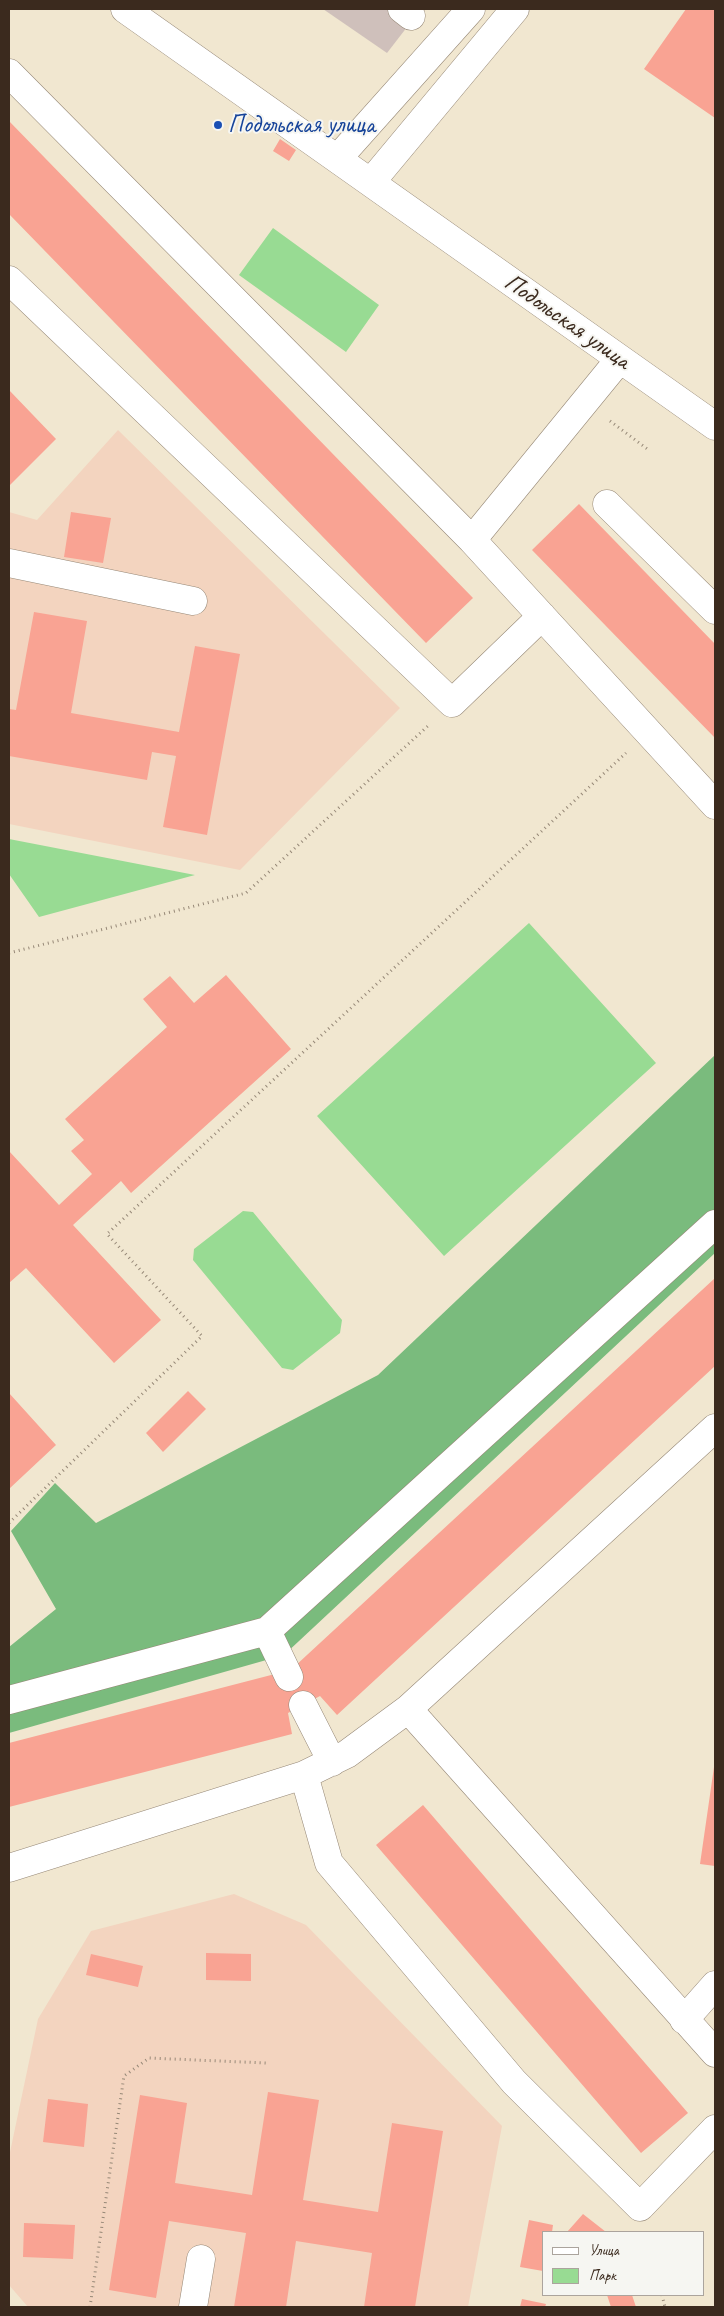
<!DOCTYPE html>
<meta charset="utf-8">
<style>
body{margin:0}
#map{position:relative;width:724px;height:2316px;overflow:hidden;background:#f1e7d0;font-family:Caveat,sans-serif}
canvas{display:block}
.frame{position:absolute;inset:0;border:10px solid #3b2a1e;pointer-events:none}
.legend{position:absolute;left:542px;top:2231px;width:162px;height:65px;box-sizing:border-box;background:#f6f6f2;border:1px solid #aba49d;margin:0;padding:6px 9px;list-style:none;font-size:15px;color:#3b2a1e}
.legend li{display:flex;align-items:center;gap:10px;height:25px}
.legend b{width:25px;border:1px solid #aba49d}
</style>
<div id="map">
<canvas width="724" height="2316"></canvas>
<div class="frame"></div>
<ul class="legend">
<li><b style="height:6px;background:#fff"></b>Улица</li>
<li><b style="height:14px;background:#98db93"></b>Парк</li>
</ul>
</div>
<script>
const ctx = document.querySelector('canvas').getContext('2d');
ctx.lineJoin = 'round';
function paint(path, color) {
  ctx.fillStyle = color;
  ctx.fill(path, 'evenodd');
}
function poly(rows) {
  const path = new Path2D();
  for (const r of rows) {
    path.moveTo(r[0], r[1]);
    for (let i = 2; i < r.length; i += 2) path.lineTo(r[i], r[i + 1]);
  }
  return path;
}
function strokePath(path, color, width, dash) {
  ctx.strokeStyle = color;
  ctx.lineWidth = width;
  ctx.lineCap = dash ? 'butt' : 'round';
  ctx.setLineDash(dash || []);
  ctx.stroke(path);
}
function write(font, color, halo, rows, align = 'center') {
  ctx.font = font + ' Caveat,sans-serif';
  ctx.lineWidth = 4;
  ctx.setLineDash([]);
  ctx.textBaseline = 'middle';
  ctx.strokeStyle = halo;
  ctx.fillStyle = color;
  for (const [text, x, y, turn = 0] of rows) {
    ctx.save();
    ctx.translate(x, y);
    ctx.rotate((+turn || 0) * Math.PI / 180);
    ctx.textAlign = isNaN(turn) ? turn : align;
    if (halo) ctx.strokeText(text, 0, 0);
    ctx.fillText(text, 0, 0);
    ctx.restore();
  }
}
const built = poly([
 [118,430,400,708,240,870,9,824,9,512,37,520],
 [234,1894,306,1925,502,2126,468,2307,28,2307,9,2285,9,2157,38,2019,91,1931]
]);
const industrial = poly([
 [323,9,421,9,387,53]
]);
const green = poly([
 [273,228,379,305,346,352,239,275],
 [9,839,195,875,39,917,9,874],
 [529,923,656,1063,444,1256,317,1116],
 [243,1211,253,1212,342,1320,340,1333,293,1370,282,1368,193,1260,194,1249]
]);
const forest = poly([
 [715,1055,715,1253,284,1655,9,1733,9,1647,56,1609,11,1531,55,1483,96,1523,378,1375]
]);
const building = poly([
 [686,9,715,9,715,118,644,69],
 [9,121,473,598,426,643,9,214],
 [280,139,296,150,289,161,273,151],
 [9,390,56,439,9,486],
 [579,504,715,644,715,738,532,550],
 [71,512,111,518,103,563,64,557],
 [34,612,87,621,71,713,179,732,195,646,240,654,207,835,163,827,176,756,152,752,147,780,9,756,9,709,16,710],
 [226,975,291,1049,131,1193,121,1181,73,1225,161,1320,114,1363,26,1268,9,1283,9,1151,59,1205,92,1174,71,1151,84,1140,65,1119,167,1027,143,999,170,976,194,1003],
 [715,1278,715,1366,337,1715,320,1696,288,1713,292,1734,9,1807,9,1743,275,1674,294,1667],
 [188,1391,206,1409,163,1452,146,1433],
 [9,1393,56,1445,9,1489],
 [714,1767,715,1767,715,1866,700,1864],
 [423,1805,688,2113,641,2153,376,1845],
 [206,1953,251,1954,251,1981,206,1980],
 [91,1954,143,1966,138,1987,86,1975],
 [268,2092,319,2100,303,2200,378,2212,392,2123,443,2131,415,2307,364,2307,372,2253,296,2241,286,2307,234,2307,246,2233,169,2221,156,2298,109,2290,140,2095,187,2103,175,2183,252,2195],
 [48,2099,88,2104,84,2147,43,2142],
 [583,2214,606,2232,567,2232],
 [529,2220,553,2225,552,2232,543,2232,543,2271,520,2267],
 [24,2223,75,2225,73,2259,23,2257],
 [607,2295,632,2295,636,2307,611,2307],
 [522,2299,546,2304,545,2307,520,2307]
]);
const path = poly([
 [610,421,650,451],
 [9,953,246,893,430,724],
 [9,1523,202,1336,107,1234,626,753],
 [662,2295,665,2307],
 [90,2307,124,2076,149,2058,266,2063]
]);
const minor = poly([
 [125,9,715,426],
 [402,9,411,16],
 [9,73,472,540,619,360],
 [338,158,471,9],
 [371,182,515,9],
 [9,280,452,703,542,616],
 [607,504,715,610],
 [472,540,715,805],
 [9,563,193,601],
 [267,1631,715,1224],
 [9,1700,267,1631,289,1677],
 [303,1705,332,1762],
 [408,1709,715,2053],
 [304,1775,329,1863,514,2082,640,2207,715,2129],
 [9,1868,304,1775,347,1754,408,1709,715,1428],
 [684,2020,715,1985],
 [193,2307,201,2259]
]);
const markers = [
 [218,125,5,"#1a4fb4"]
];
const transitNames = [
 ["Подольская улица",228,125]
];
const streetNames = [
 ["Подольская улица",567,322,35]
];
paint(built, '#f3d4bf');
paint(industrial, '#cfc0bb');
paint(green, '#98db93');
paint(forest, '#7abb7d');
paint(building, '#f9a393');
strokePath(minor, '#968877', 29);
strokePath(path, '#968877', 3, [1, 4]);
strokePath(minor, '#fff', 28);
for (const [x, y, r, color] of markers) {
  const dot = new Path2D();
  dot.arc(x, y, r, 0, 2 * Math.PI);
  ctx.fillStyle = color;
  ctx.fill(dot);
  strokePath(dot, '#f6f6f2', 2);
}
write('25px', '#164399', '#f6f6f2', transitNames, 'left');
write('25px', '#3b2a1e', '#f6f6f2', streetNames);
</script>
